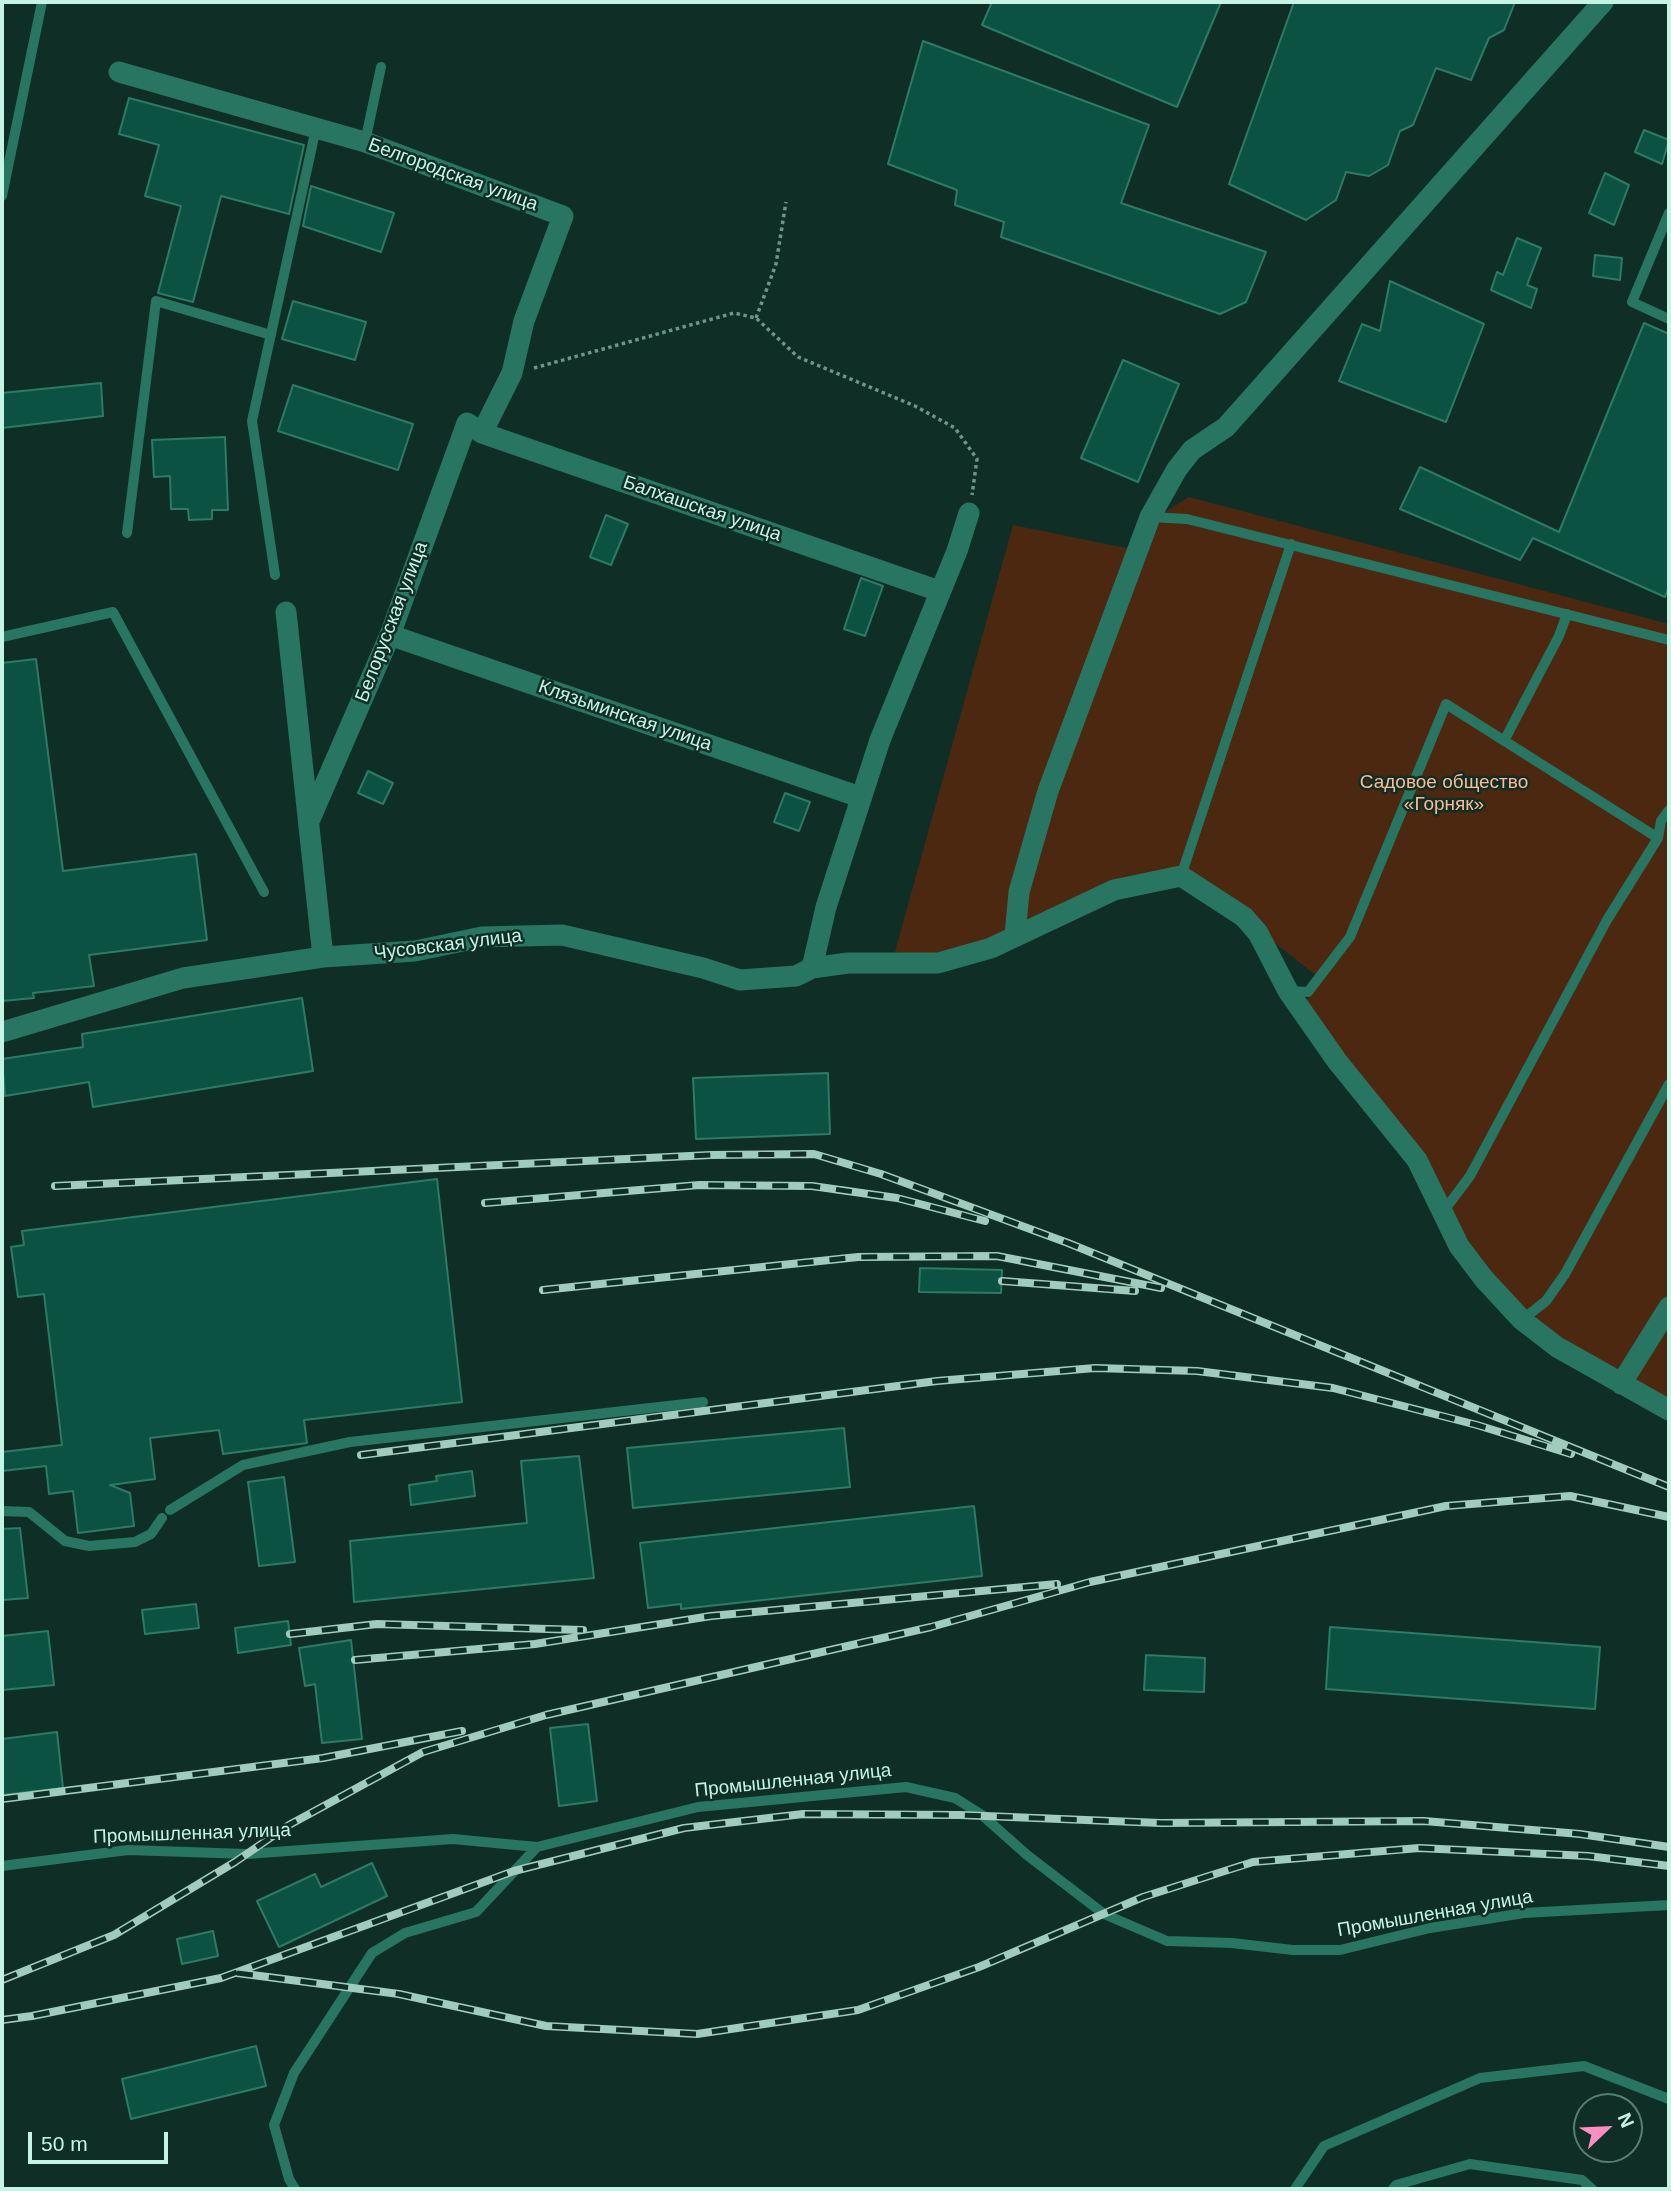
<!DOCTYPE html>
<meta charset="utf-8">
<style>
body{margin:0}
#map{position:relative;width:1671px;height:2191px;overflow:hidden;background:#0f2f26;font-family:Arial,sans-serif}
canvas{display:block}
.frame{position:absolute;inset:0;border:4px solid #c6f4e4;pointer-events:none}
.north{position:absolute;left:1573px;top:2093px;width:70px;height:70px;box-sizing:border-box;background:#0f2f26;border:2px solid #587e72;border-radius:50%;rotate:67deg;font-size:19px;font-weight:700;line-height:28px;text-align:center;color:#c6f4e4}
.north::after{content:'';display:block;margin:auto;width:24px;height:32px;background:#fc8fc1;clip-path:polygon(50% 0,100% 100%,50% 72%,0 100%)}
.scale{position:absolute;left:28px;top:2132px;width:140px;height:32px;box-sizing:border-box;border:4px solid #c6f4e4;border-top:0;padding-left:9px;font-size:21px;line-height:24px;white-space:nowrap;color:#c6f4e4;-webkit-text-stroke:5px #0f2f26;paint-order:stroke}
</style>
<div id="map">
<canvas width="1671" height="2191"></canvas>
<div class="frame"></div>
<div class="north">N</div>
<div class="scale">50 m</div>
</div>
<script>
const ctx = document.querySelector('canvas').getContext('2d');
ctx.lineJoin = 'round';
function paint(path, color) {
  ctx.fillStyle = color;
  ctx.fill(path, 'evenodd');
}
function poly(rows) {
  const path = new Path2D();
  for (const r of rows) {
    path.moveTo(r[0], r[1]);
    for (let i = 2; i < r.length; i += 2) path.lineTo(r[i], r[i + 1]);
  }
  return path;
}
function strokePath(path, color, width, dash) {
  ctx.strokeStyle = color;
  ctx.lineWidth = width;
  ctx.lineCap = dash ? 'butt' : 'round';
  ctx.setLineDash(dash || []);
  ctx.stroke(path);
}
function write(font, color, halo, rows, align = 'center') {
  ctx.font = font + ' Arial,sans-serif';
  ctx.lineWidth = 5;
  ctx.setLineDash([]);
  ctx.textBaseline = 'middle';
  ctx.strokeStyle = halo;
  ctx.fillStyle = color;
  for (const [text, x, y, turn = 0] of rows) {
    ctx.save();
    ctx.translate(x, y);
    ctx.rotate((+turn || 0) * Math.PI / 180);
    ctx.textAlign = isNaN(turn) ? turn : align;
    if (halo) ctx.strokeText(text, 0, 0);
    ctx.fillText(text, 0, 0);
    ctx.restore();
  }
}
const green = poly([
 [1189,497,1669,624,1669,1405,1621,1379,1513,1304,1301,1006,1323,981,1212,893,1181,876,996,938,920,957,895,952,1013,525,1126,548,1141,548,1157,517]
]);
const building = poly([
 [992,2,1221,2,1177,107,982,25,992,2],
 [1294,2,1515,2,1504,30,1489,38,1471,80,1436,68,1413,125,1400,131,1388,165,1369,176,1346,172,1336,200,1306,220,1229,184,1294,2],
 [923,41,1149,125,1121,203,1266,252,1246,302,1220,314,1001,237,1004,222,955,205,957,190,888,164,923,41],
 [129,98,304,145,289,214,221,196,193,302,158,293,181,206,145,196,159,145,119,134,129,98],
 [1644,130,1669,140,1662,164,1635,152,1644,130],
 [1605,173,1629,185,1614,225,1589,213,1605,173],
 [311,186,394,213,381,252,303,226,311,186],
 [1517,238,1541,248,1527,285,1537,289,1531,308,1491,290,1497,272,1503,275,1517,238],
 [1595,255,1622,258,1620,280,1593,276,1595,255],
 [1390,281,1484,324,1446,422,1339,381,1362,324,1380,331,1390,281],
 [293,301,366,322,355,360,282,339,293,301],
 [1644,323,1669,334,1669,586,1665,597,1533,538,1520,560,1400,509,1420,467,1559,532,1644,323],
 [1123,360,1179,384,1138,482,1081,458,1123,360],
 [101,383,103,416,2,428,2,393,101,383],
 [293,385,413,424,398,470,278,431,293,385],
 [225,437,228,510,212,510,212,519,189,520,188,509,171,509,170,476,154,477,152,440,225,437],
 [606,515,628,524,611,565,590,557,606,515],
 [861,578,883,586,865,636,844,629,861,578],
 [36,659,63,871,196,854,207,940,89,955,94,986,33,993,34,998,2,1001,2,663,36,659],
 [368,771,393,783,383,804,358,793,368,771],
 [785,793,810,802,799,831,774,822,785,793],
 [302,998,313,1071,93,1107,89,1082,5,1096,2,1059,83,1047,82,1034,302,998],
 [828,1073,830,1134,696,1139,693,1078,828,1073],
 [437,1179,462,1402,304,1420,307,1443,223,1454,219,1430,150,1438,155,1479,110,1485,130,1493,134,1526,78,1533,73,1491,49,1494,46,1466,2,1471,2,1452,62,1445,44,1294,18,1297,11,1247,24,1245,22,1231,437,1179],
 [920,1268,1002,1270,1001,1293,919,1292,920,1268],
 [844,1428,850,1487,633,1508,627,1448,844,1428],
 [579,1456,594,1578,354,1602,350,1541,527,1523,521,1461,579,1456],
 [472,1471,475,1496,411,1505,409,1485,437,1481,436,1476,472,1471],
 [284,1477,295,1562,259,1566,248,1482,284,1477],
 [974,1506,982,1576,681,1609,681,1604,648,1608,640,1543,974,1506],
 [20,1528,28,1598,2,1600,2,1529,20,1528],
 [196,1604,199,1628,145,1634,142,1610,196,1604],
 [288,1621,291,1645,238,1653,235,1628,288,1621],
 [1330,1627,1600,1647,1595,1709,1326,1689,1330,1627],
 [48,1631,54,1685,2,1690,2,1636,48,1631],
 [351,1640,362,1739,322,1743,315,1684,305,1686,299,1648,351,1640],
 [1146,1655,1205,1658,1204,1692,1144,1690,1146,1655],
 [588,1724,597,1801,559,1806,550,1728,588,1724],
 [57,1732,63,1788,2,1795,2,1739,57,1732],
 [372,1863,387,1896,279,1947,257,1901,315,1874,321,1887,372,1863],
 [213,1931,218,1956,182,1964,177,1939,213,1931],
 [256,2046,266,2086,131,2119,122,2079,256,2046]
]);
const path = poly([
 [756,318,776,264,786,202],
 [534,368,734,313,756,318,798,357,915,406,955,428,977,459,972,495]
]);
const lane = poly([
 [365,142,381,67],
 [2,196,42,2],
 [1669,213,1632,302,1669,319],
 [1150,517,1187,519,1669,640],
 [127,533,156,301,271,335],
 [275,575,252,421,316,128],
 [2,637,113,612,264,892],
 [1505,739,1559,636,1567,614],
 [1181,876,1291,544],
 [1288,991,1308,992,1350,937,1446,704,1658,838],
 [1441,1206,1449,1204,1470,1176,1607,920,1658,838,1661,821,1669,810],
 [1522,1320,1546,1301,1565,1274,1669,1084],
 [170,1510,243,1465,350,1442,703,1402],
 [2,1511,29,1512,65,1541,89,1546,135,1542,151,1534,162,1518],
 [2,1866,128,1850,247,1854,453,1839,537,1847,698,1807,906,1787,955,1798,982,1815,1027,1855,1104,1914,1167,1941,1232,1943,1293,1950,1340,1950,1430,1928,1524,1913,1669,1905],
 [295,2189,289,2179,274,2125,294,2073,372,1953,405,1933,476,1912,537,1847],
 [1295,2189,1324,2146,1480,2078,1584,2066,1669,2099],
 [1393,2189,1396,2185,1470,2164,1582,2180,1592,2189]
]);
const street = poly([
 [119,72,365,142,563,216,524,321,512,373,482,433],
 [286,612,323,957],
 [390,635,860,797],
 [310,819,390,635,467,423,482,433,939,591],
 [1015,936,1019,892,1048,791,1150,517,1177,469,1192,450,1226,427,1603,2],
 [812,968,826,907,880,740,957,551,969,513],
 [2,1032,183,978,323,957,415,951,482,937,562,935,703,968,740,980,796,976,812,968,848,963,938,963,991,948,1114,890,1181,876,1244,917,1258,933,1288,991,1337,1061,1417,1160,1459,1246,1484,1279,1522,1320,1557,1347,1669,1410],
 [1621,1384,1669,1307]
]);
const rail = poly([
 [55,1186,711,1155,814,1154,881,1174,1068,1243,1669,1487],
 [485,1203,699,1185,812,1186,897,1198,985,1221],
 [1002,1281,1135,1291],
 [543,1290,858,1257,997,1256,1161,1288],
 [361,1455,937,1381,1095,1368,1197,1371,1333,1388,1477,1425,1571,1454],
 [290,1634,377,1624,583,1630],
 [355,1660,535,1644,711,1616,1057,1584],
 [2,1799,323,1758,462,1731],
 [237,1973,399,1994,546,2026,697,2034,858,2010,979,1967,1143,1897,1253,1862,1419,1848,1588,1856,1669,1866],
 [2,1980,114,1935,235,1862,289,1825,423,1752,546,1715,931,1627,1090,1582,1446,1506,1570,1496,1669,1517],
 [2,2020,32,2016,221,1978,514,1871,684,1828,803,1814,960,1815,1161,1823,1424,1821,1580,1834,1669,1847]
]);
const streetNames = [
 ["Белгородская улица",453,175,20],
 ["Балхашская улица",702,509,19],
 ["Белорусская улица",392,622,-69],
 ["Клязьминская улица",625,716,19],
 ["Чусовская улица",448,945,-7],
 ["Промышленная улица",793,1781,-6],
 ["Промышленная улица",192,1834,-2],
 ["Промышленная улица",1435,1914,-10]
];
const parkNames = [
 ["Садовое общество",1444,783],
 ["«Горняк»",1444,805]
];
paint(green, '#4c2810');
paint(building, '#0b5242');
strokePath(building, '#2d7a65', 2);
strokePath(path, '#6e9589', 3.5, [3.5, 3.5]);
strokePath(lane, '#287561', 10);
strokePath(street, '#287561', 21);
strokePath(rail, '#a1ccbd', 8);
strokePath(rail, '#0f2f26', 5, [16]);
write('19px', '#c6f4e4', '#0f2f26', streetNames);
write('19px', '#feba91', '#0f2f26', parkNames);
</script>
